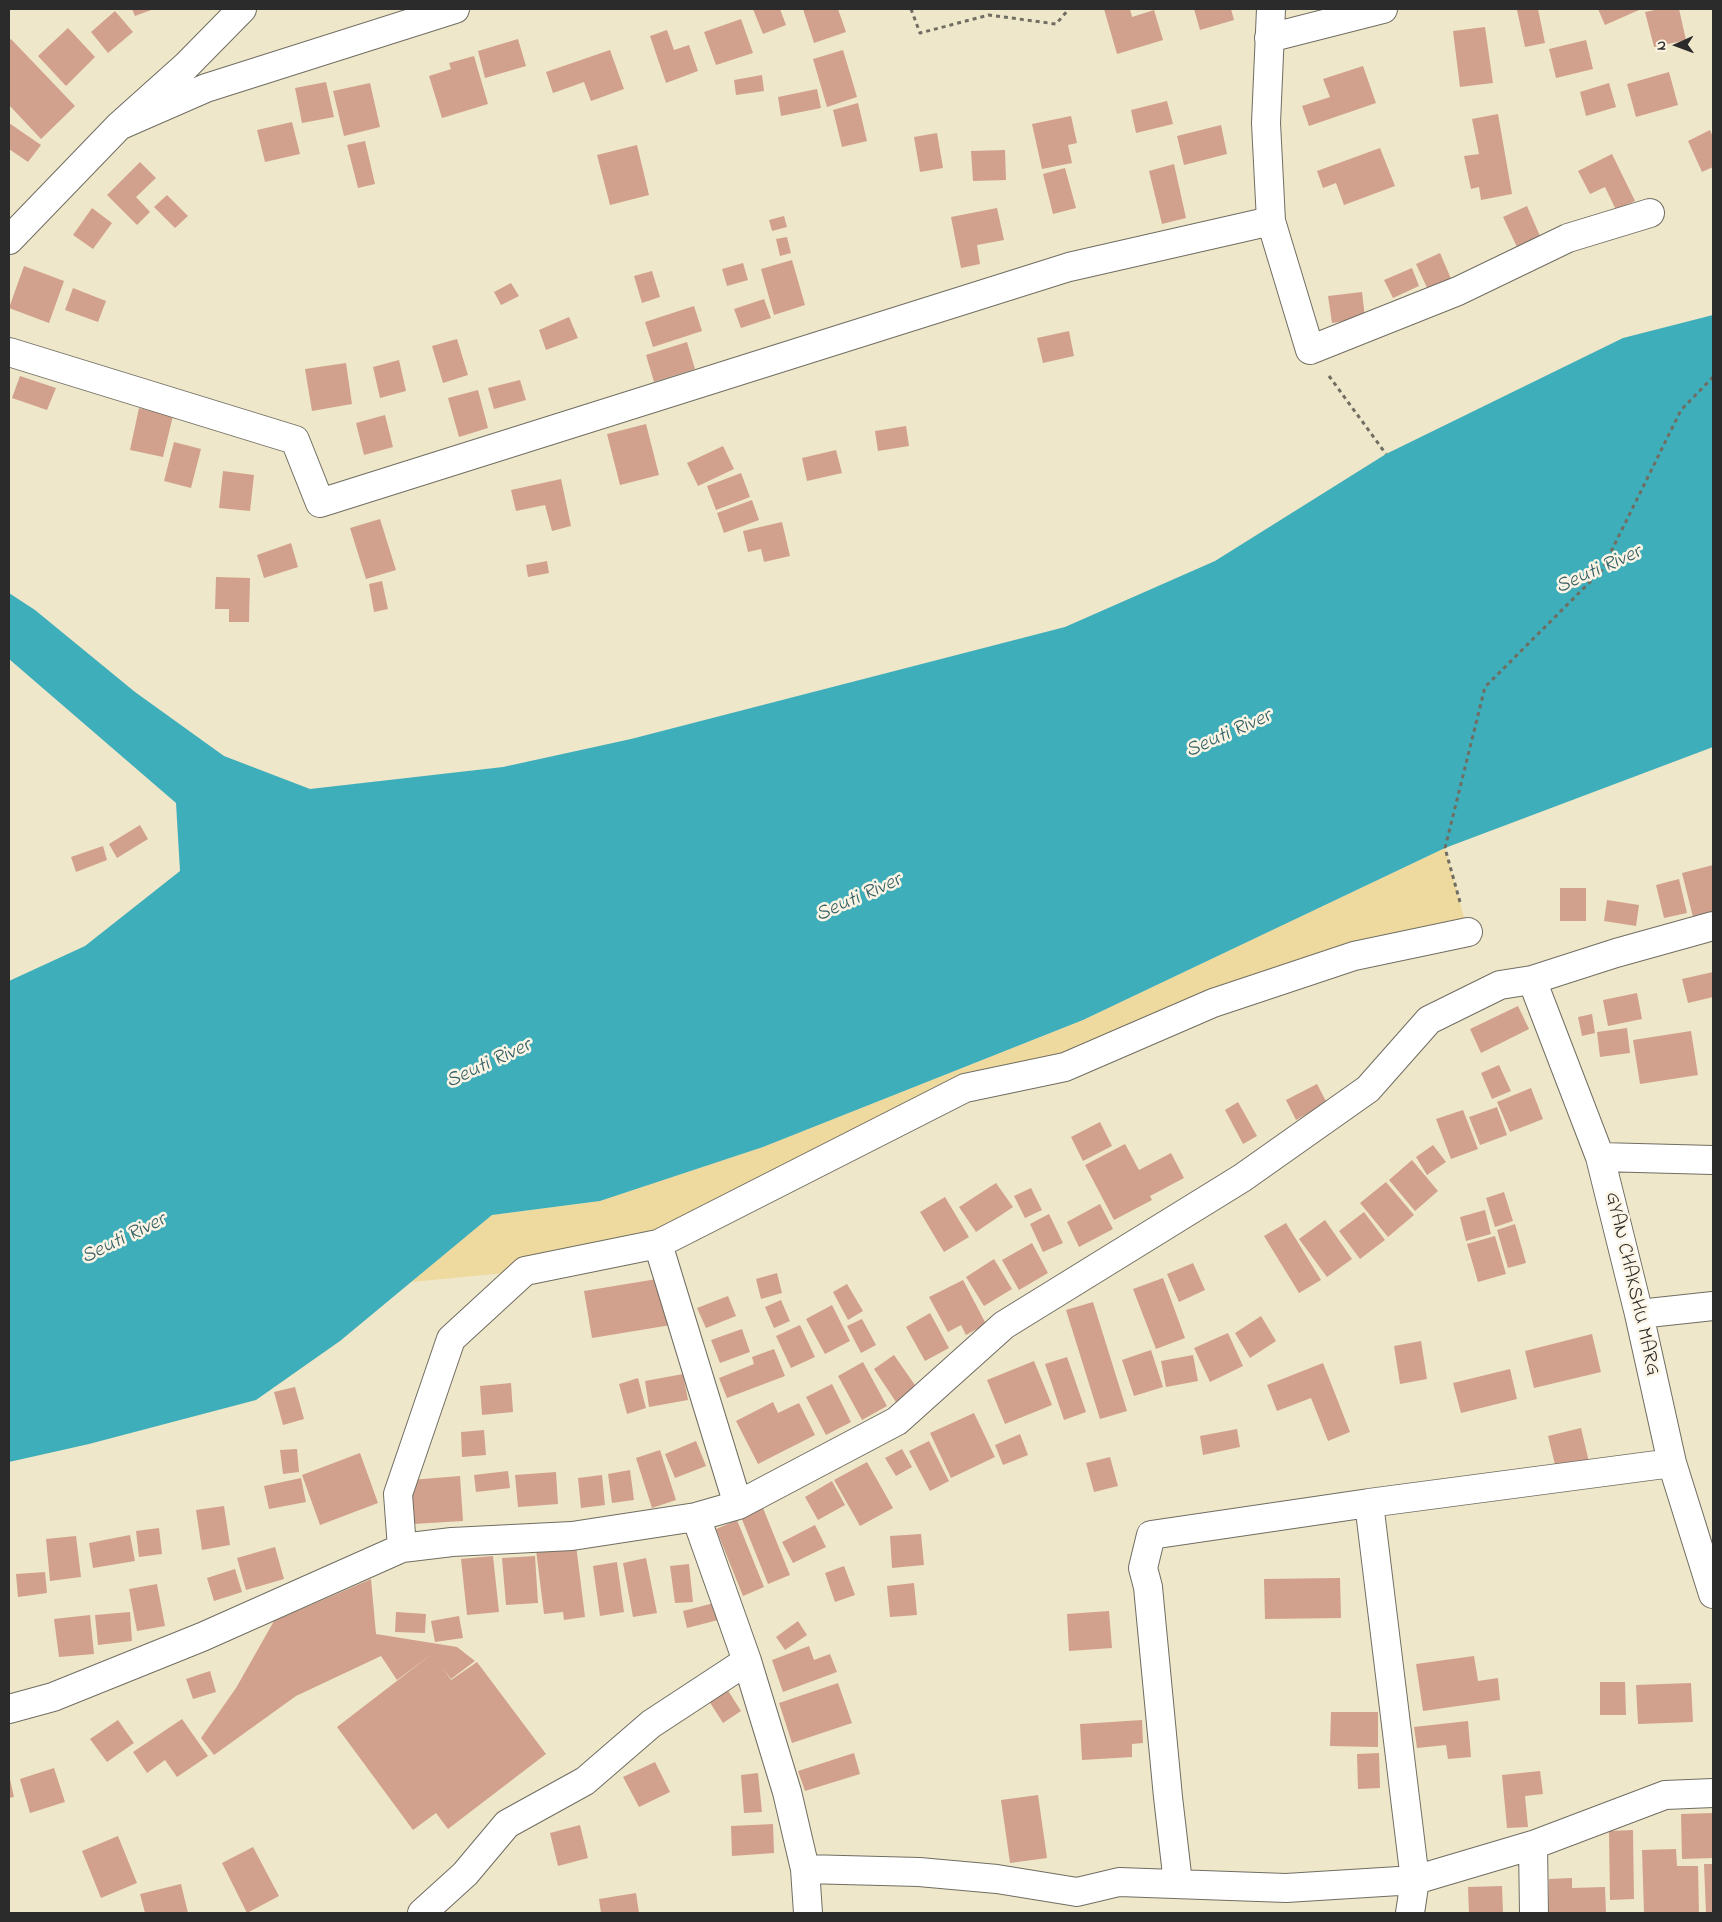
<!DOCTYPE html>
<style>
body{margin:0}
#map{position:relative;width:1722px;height:1922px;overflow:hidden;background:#efe7c9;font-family:"Indie Flower",sans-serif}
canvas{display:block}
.frame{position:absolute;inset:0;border:10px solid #2b2b2b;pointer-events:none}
.north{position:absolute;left:1652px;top:20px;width:50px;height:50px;-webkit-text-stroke:4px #fcf5e5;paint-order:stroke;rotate:268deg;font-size:14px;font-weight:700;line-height:20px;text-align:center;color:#2b2b2b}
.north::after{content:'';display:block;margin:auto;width:18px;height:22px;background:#2b2b2b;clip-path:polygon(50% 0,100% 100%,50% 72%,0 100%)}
</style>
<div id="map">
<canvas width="1722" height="1922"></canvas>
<div class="frame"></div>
<div class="north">N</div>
</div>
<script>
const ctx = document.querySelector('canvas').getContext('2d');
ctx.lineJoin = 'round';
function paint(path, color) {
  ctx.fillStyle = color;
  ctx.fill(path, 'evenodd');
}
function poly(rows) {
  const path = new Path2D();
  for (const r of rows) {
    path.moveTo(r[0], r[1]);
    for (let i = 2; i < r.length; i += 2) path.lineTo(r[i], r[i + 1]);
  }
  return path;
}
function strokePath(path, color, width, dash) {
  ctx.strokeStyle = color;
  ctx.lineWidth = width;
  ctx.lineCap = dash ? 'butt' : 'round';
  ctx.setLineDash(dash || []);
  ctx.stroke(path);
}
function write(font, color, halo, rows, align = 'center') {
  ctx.font = font + ' "Indie Flower",sans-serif';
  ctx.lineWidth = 5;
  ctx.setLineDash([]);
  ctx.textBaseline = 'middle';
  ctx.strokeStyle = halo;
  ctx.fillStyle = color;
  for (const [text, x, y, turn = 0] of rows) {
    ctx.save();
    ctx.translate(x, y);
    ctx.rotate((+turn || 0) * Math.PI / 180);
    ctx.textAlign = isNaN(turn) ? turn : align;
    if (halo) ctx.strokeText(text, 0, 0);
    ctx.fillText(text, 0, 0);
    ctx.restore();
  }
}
const sand = poly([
 [1445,848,1468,932,965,1088,658,1244,525,1271,411,1282,492,1215,600,1201,763,1147,1083,1020]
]);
const water = poly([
 [1713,315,1713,747,1445,848,1083,1020,763,1147,600,1201,492,1215,340,1341,256,1400,89,1444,9,1462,9,981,85,946,180,871,176,803,9,659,9,593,35,610,135,692,224,756,310,789,503,767,631,739,1065,627,1215,561,1386,454,1623,338]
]);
const building = poly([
 [132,9,154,9,135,16],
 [753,9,780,9,786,25,763,34],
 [803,9,838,9,846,32,814,43],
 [1104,9,1130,9,1132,17,1154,10,1163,40,1117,54],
 [1194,9,1231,9,1234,20,1200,30],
 [1525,9,1538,9,1545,43,1525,47,1517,10],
 [1598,9,1638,9,1639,10,1605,25],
 [1660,9,1679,9,1686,40,1654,47,1645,12],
 [115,11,133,32,108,53,91,32],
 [741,19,753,53,716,65,704,32],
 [1485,27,1493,83,1460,87,1453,31],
 [68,28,95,57,66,86,38,56],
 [667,30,674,50,689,45,698,71,666,83,650,36],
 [11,39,75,106,41,139,9,105,9,41],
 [518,39,526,66,485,78,478,51],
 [1586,40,1593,69,1556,78,1549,49],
 [610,50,624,89,591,101,584,82,553,93,546,72],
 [843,50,857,97,827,107,813,59],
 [474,56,488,104,442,118,429,76,451,69,449,63],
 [1363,66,1376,103,1309,126,1302,106,1330,97,1323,79],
 [1669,72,1678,105,1636,117,1627,84],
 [762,75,764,91,736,95,734,80],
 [326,82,334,117,302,123,295,88],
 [370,83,380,127,344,136,333,91],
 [1609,83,1616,107,1586,116,1580,92],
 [817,89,821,108,781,116,778,97],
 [1167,101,1173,124,1136,133,1131,110],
 [858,103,867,141,842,147,833,110],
 [1498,114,1512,194,1481,200,1479,187,1471,189,1464,156,1479,154,1472,119],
 [1071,116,1077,143,1068,145,1072,163,1042,169,1032,124],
 [292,122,300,154,265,162,257,130],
 [9,123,41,145,28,162,9,149],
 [1221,125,1227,154,1184,165,1177,136],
 [1710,130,1713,137,1713,167,1702,172,1688,141],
 [937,133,943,168,920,172,914,137],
 [365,141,375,184,358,188,347,145],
 [637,145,649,195,610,205,597,155],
 [1380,148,1395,186,1344,205,1336,183,1323,188,1317,171],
 [1005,150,1006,180,973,181,971,151],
 [1612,154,1635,201,1616,210,1605,187,1590,194,1578,171],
 [140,162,156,178,136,197,150,212,137,225,107,195],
 [1174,164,1186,218,1162,224,1149,171],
 [1065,168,1076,208,1053,214,1043,174],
 [167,195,188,216,175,228,154,207],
 [1527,206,1540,236,1517,247,1503,217],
 [92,208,112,223,93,249,73,235],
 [997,208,1004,240,977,245,980,264,961,268,951,217],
 [784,216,787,227,772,231,769,220],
 [787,237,791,253,780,256,776,239],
 [1440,253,1452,281,1429,292,1416,264],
 [792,260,805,305,774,315,761,269],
 [743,263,748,280,727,286,722,269],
 [24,266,64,281,49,323,9,308],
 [1412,268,1419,286,1393,298,1384,280],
 [652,271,660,297,642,303,634,276],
 [511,283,519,296,501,305,494,292],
 [73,288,106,301,98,322,65,310],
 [1362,292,1365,318,1332,323,1328,296],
 [764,299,771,318,741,328,734,309],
 [694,306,702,331,653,347,645,322],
 [569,317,578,338,546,350,539,330],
 [1069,331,1074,356,1043,363,1037,338],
 [457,339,468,375,443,383,432,346],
 [687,342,695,369,654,382,646,355],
 [399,360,406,391,380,398,373,367],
 [346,363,352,404,312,411,305,369],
 [20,376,56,388,47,410,12,398],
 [520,380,526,400,494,409,488,388],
 [478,390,488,428,459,437,448,398],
 [139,408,173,416,163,457,130,450],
 [385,415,393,447,364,455,356,423],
 [646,424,659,475,620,485,607,434],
 [906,426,909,446,878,451,875,431],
 [174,442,201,449,191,488,164,481],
 [723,446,734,469,698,486,687,463],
 [836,450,842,473,807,481,802,458],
 [223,471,254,475,250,511,219,508],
 [741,473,750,497,716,510,707,486],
 [561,479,571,526,552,531,545,505,516,511,511,490],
 [752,500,759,520,724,533,717,513],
 [380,519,396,570,366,579,350,528],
 [782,522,790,556,764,562,761,549,748,552,743,531],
 [291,543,298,567,264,578,257,555],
 [547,561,549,573,528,577,526,565],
 [216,577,250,578,249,622,229,622,229,609,215,609],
 [382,581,388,609,374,612,369,584],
 [140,825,148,839,117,858,109,844],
 [103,846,107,860,76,872,71,857],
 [1713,865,1713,912,1693,917,1682,873],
 [1679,879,1687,913,1664,918,1656,885],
 [1560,888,1586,888,1586,921,1560,921],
 [1607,900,1639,905,1636,926,1604,921],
 [1713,972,1713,997,1688,1003,1682,979],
 [1637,993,1642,1019,1608,1026,1603,1000],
 [1518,1006,1529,1029,1481,1053,1470,1029],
 [1592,1014,1595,1033,1582,1036,1578,1017],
 [1627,1028,1630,1053,1600,1057,1597,1032],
 [1691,1031,1698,1075,1640,1084,1633,1040],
 [1499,1065,1511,1091,1492,1099,1481,1073],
 [1317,1084,1327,1103,1296,1120,1286,1100],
 [1531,1088,1543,1119,1510,1132,1497,1102],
 [1238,1102,1257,1136,1243,1144,1225,1110],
 [1497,1107,1507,1135,1480,1145,1469,1117],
 [1463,1110,1478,1149,1451,1159,1436,1119],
 [1100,1122,1112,1146,1083,1161,1071,1137],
 [1125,1144,1139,1170,1171,1153,1184,1178,1150,1196,1152,1200,1114,1220,1085,1165],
 [1433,1145,1446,1162,1427,1175,1416,1157],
 [1412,1160,1438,1191,1415,1211,1389,1180],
 [1386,1182,1414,1215,1388,1237,1360,1203],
 [996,1183,1013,1207,976,1232,959,1207],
 [1031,1188,1042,1210,1025,1218,1014,1196],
 [1504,1192,1513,1221,1495,1227,1486,1198],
 [945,1197,969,1237,944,1252,920,1212],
 [1100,1204,1113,1229,1079,1247,1067,1222],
 [1485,1210,1491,1234,1466,1241,1460,1217],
 [1364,1212,1385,1240,1360,1259,1339,1231],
 [1049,1214,1063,1243,1043,1252,1030,1224],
 [1325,1220,1352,1259,1327,1277,1299,1239],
 [1286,1223,1321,1280,1299,1293,1264,1236],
 [1515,1224,1526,1263,1508,1268,1497,1230],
 [1495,1236,1506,1274,1478,1282,1467,1244],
 [1032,1243,1048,1273,1019,1290,1002,1260],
 [994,1259,1012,1289,984,1306,966,1277],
 [1193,1263,1205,1290,1179,1302,1167,1274],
 [777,1273,782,1293,761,1299,756,1279],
 [663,1278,671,1325,592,1338,584,1291],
 [1163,1278,1185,1338,1156,1349,1133,1289],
 [963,1280,986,1324,966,1335,961,1325,948,1332,929,1297],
 [847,1284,863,1311,848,1320,833,1292],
 [728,1296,736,1316,706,1328,697,1308],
 [781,1300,790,1321,774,1328,765,1307],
 [1093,1302,1127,1411,1100,1419,1066,1310],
 [832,1305,850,1341,825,1354,806,1319],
 [930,1313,949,1348,925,1361,906,1327],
 [1261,1316,1276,1341,1250,1358,1235,1333],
 [862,1319,876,1345,861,1353,847,1326],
 [800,1325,815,1357,791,1368,776,1336],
 [742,1329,750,1352,720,1363,711,1340],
 [1228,1333,1243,1366,1210,1382,1194,1348],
 [1592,1334,1601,1372,1534,1388,1525,1351],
 [1421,1341,1427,1379,1400,1384,1394,1346],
 [774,1349,785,1376,727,1398,719,1378,754,1364,752,1357],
 [1151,1350,1163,1387,1134,1396,1122,1360],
 [894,1355,917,1388,896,1402,874,1369],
 [1193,1355,1198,1381,1166,1387,1161,1361],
 [1067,1357,1086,1412,1064,1420,1045,1364],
 [1034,1361,1052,1405,1005,1424,987,1380],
 [863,1362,887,1406,862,1420,838,1376],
 [1323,1363,1350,1432,1328,1441,1311,1398,1277,1411,1267,1385],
 [1510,1369,1517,1399,1461,1413,1453,1383],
 [683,1374,688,1400,649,1407,645,1381],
 [638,1378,646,1408,627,1414,619,1384],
 [511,1383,513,1412,482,1415,480,1386],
 [832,1384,851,1422,826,1435,806,1397],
 [295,1387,304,1419,283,1425,274,1392],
 [773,1402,778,1413,799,1403,815,1435,758,1464,736,1421],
 [974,1413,995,1457,951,1478,930,1433],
 [1581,1428,1589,1462,1556,1469,1548,1436],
 [1237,1429,1240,1447,1203,1455,1200,1436],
 [484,1430,486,1455,462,1457,461,1432],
 [1020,1434,1028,1455,1003,1465,995,1445],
 [696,1441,706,1466,675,1478,665,1454],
 [929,1441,949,1481,930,1491,909,1451],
 [297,1449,299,1472,283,1474,280,1450],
 [902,1449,912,1467,896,1476,885,1458],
 [660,1450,676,1500,652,1508,636,1458],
 [360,1453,378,1503,320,1525,302,1475],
 [1110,1457,1118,1486,1094,1492,1086,1463],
 [867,1462,893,1508,860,1526,834,1480],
 [630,1470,634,1500,612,1503,608,1474],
 [508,1471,510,1488,476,1492,474,1475],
 [556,1472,558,1504,518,1507,515,1475],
 [602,1475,605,1505,581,1508,578,1478],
 [460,1476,463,1521,413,1524,410,1480],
 [301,1478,306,1502,269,1509,264,1486],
 [832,1481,845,1505,818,1520,805,1497],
 [224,1506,230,1545,202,1550,196,1510],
 [763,1508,790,1575,768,1584,741,1517],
 [737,1520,764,1587,743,1596,716,1529],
 [815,1525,826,1547,793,1563,782,1542],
 [159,1528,162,1554,139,1557,136,1531],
 [921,1534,924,1565,892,1568,890,1536],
 [130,1535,135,1561,93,1568,89,1543],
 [76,1536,81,1577,50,1581,46,1539],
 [576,1545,585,1617,564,1620,563,1612,544,1614,536,1550],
 [275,1547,284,1579,246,1590,237,1558],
 [493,1556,499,1612,467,1615,461,1559],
 [535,1556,538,1603,506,1605,502,1558],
 [646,1558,657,1613,633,1617,623,1563],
 [617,1562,624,1612,600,1616,593,1566],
 [689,1564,693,1602,675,1603,670,1566],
 [844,1566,855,1595,835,1602,825,1573],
 [235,1569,242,1592,214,1601,207,1578],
 [45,1572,47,1593,18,1597,16,1574],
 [1340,1578,1341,1618,1265,1619,1264,1579],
 [371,1579,376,1634,457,1647,475,1661,451,1679,442,1667,451,1680,477,1662,546,1754,448,1829,436,1813,413,1830,337,1727,432,1654,397,1680,381,1656,296,1696,214,1755,201,1738,236,1688,274,1621],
 [914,1583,917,1615,890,1617,887,1586],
 [157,1584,165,1626,137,1631,129,1589],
 [714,1603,718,1620,687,1628,683,1611],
 [1109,1611,1112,1648,1069,1651,1067,1614],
 [130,1612,132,1641,98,1645,95,1615],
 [396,1612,426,1614,425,1633,395,1632],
 [90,1615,94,1654,59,1657,54,1619],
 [459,1616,463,1638,435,1642,431,1621],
 [798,1621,807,1635,785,1650,776,1637],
 [809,1646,814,1660,830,1654,837,1672,783,1692,772,1660],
 [1474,1656,1478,1681,1498,1678,1500,1700,1423,1711,1416,1664],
 [210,1671,216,1692,193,1699,186,1679],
 [1600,1682,1625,1682,1626,1715,1600,1715],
 [838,1683,852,1723,792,1743,779,1703],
 [1691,1683,1693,1722,1638,1724,1636,1685],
 [727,1689,741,1711,723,1723,709,1701],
 [1331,1712,1378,1712,1378,1747,1330,1746],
 [182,1719,208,1756,177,1777,165,1760,147,1773,133,1752],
 [118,1720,134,1743,107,1762,90,1739],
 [1142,1720,1143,1743,1132,1744,1132,1757,1082,1760,1080,1724],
 [1468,1721,1471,1757,1448,1759,1446,1745,1417,1748,1414,1727],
 [854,1753,860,1774,805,1791,798,1771],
 [1379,1753,1380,1788,1358,1789,1357,1754],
 [655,1762,670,1792,639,1807,623,1777],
 [54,1768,65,1802,30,1813,20,1779],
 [1540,1771,1543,1794,1525,1796,1528,1827,1507,1828,1502,1775],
 [758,1773,762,1812,744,1813,741,1775],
 [9,1775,14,1797,9,1798],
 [1038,1795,1047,1858,1010,1863,1001,1800],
 [1713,1813,1713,1858,1682,1859,1681,1814],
 [773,1824,774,1853,732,1856,731,1826],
 [580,1825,588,1858,558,1866,550,1833],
 [1633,1830,1634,1899,1610,1900,1609,1831],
 [118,1836,137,1883,101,1898,82,1851],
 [253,1847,279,1896,247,1913,222,1863],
 [1676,1849,1677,1866,1698,1866,1699,1913,1644,1913,1642,1850],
 [1704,1864,1713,1864,1713,1913,1706,1913],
 [1572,1878,1572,1888,1605,1887,1606,1913,1549,1913,1549,1879],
 [181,1884,188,1913,145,1913,140,1894],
 [1502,1886,1503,1913,1469,1913,1468,1887],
 [636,1893,639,1913,601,1913,599,1899]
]);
const path = poly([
 [911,9,920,33,989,15,1056,24,1069,9],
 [1329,376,1386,454],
 [1460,902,1445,848,1485,687,1602,570,1681,410,1713,377]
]);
const minor = poly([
 [1271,9,1266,123,1271,221,1310,350,1458,291,1568,238,1650,213],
 [1269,38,1383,9],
 [119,126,206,88,455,9],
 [9,240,119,126,186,66,242,9],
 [9,352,295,440,320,503,1069,267,1271,221],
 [1532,980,1600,1157,1639,1314,1672,1463,1713,1594],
 [1600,1157,1713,1160],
 [658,1244,738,1505],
 [1639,1314,1713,1306],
 [696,1517,747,1661,787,1792,805,1869,808,1913],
 [402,1548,398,1494,451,1339,525,1271,658,1244,965,1088,1065,1067,1213,1003,1354,956,1468,932],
 [9,1709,53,1697,202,1637,402,1548,452,1542,572,1536,696,1517,738,1505,897,1421,1004,1325,1242,1178,1368,1089,1429,1020,1500,985,1532,980,1616,953,1713,926],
 [1533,1845,1534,1913],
 [805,1869,919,1872,997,1879,1077,1892,1119,1882,1286,1888,1415,1880,1533,1845,1665,1795,1713,1793],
 [1178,1883,1168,1797,1148,1587,1143,1568,1151,1535,1369,1503],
 [422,1913,465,1874,507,1824,585,1781,651,1724,747,1661],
 [1410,1913,1415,1880,1369,1503,1672,1463]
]);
const streetNames = [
 ["GYAN CHAKSHU MARG",1631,1284,77]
];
const waterNames = [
 ["Seuti River",1599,571,-24],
 ["Seuti River",1229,735,-24],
 ["Seuti River",859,899,-24],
 ["Seuti River",489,1065,-25],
 ["Seuti River",124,1240,-26]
];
paint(sand, '#eeda9e');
paint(water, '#3faebb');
paint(building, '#d1a18d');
strokePath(minor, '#706d62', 30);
strokePath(path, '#706d62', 3, [4, 4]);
strokePath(minor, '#fff', 28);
write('20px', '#2b2b2b', '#fcf5e5', streetNames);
write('italic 21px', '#335f65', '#fcf5e5', waterNames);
</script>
